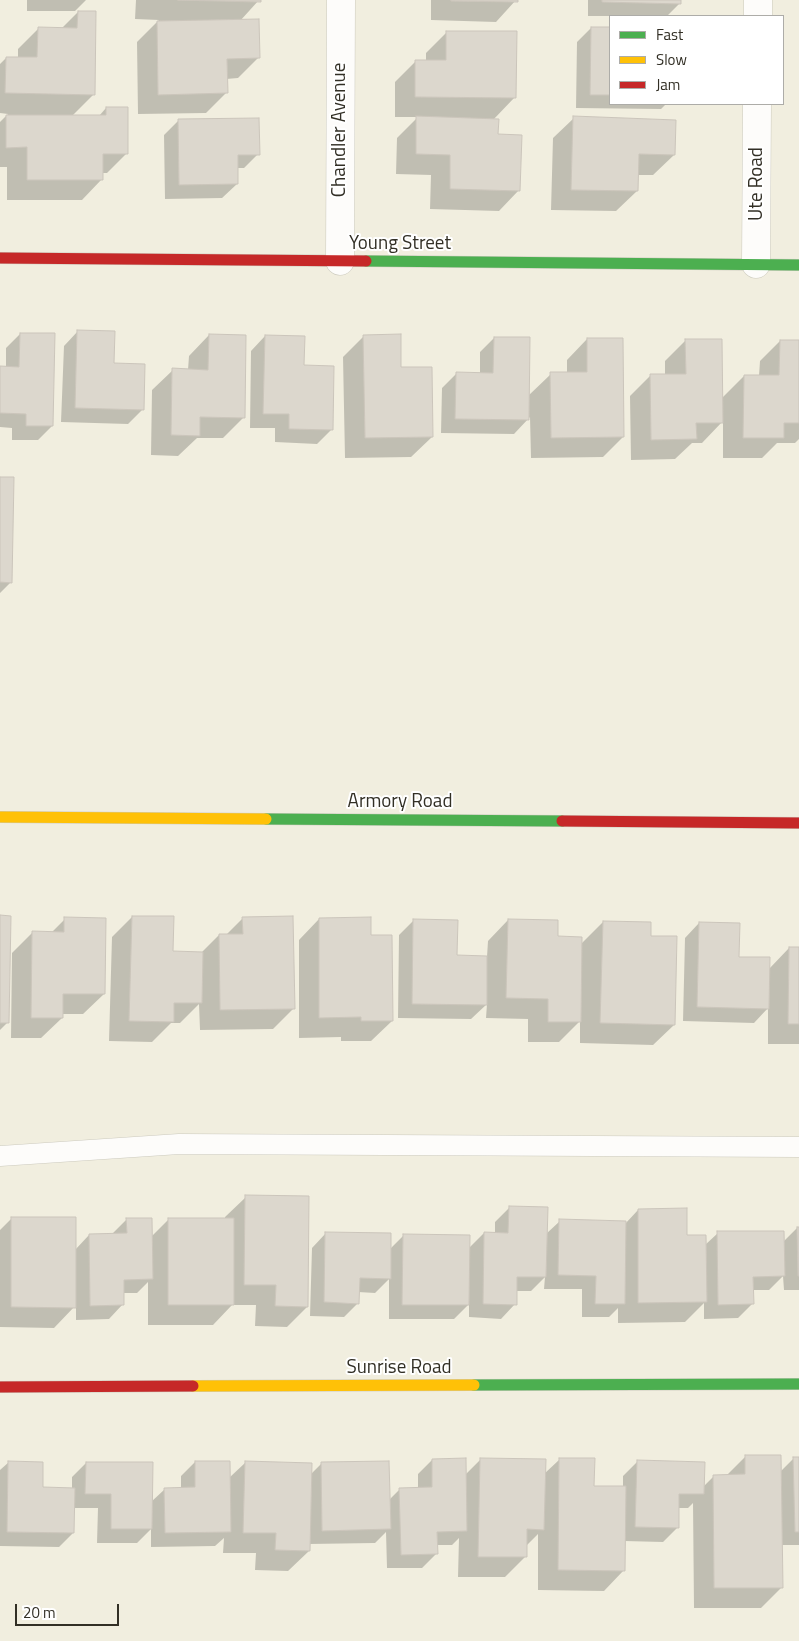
<!DOCTYPE html>
<style>
body{margin:0}
#map{position:relative;width:799px;height:1641px;overflow:hidden;background:#f1eedf;font-family:"Titillium Web",sans-serif}
canvas{display:block}
.legend{position:absolute;left:609px;top:15px;width:175px;height:90px;box-sizing:border-box;background:#fff;border:1px solid #adaca8;margin:0;padding:6px 9px;list-style:none;font-size:15px;color:#322f25}
.legend li{display:flex;align-items:center;gap:10px;height:25px}
.legend b{width:25px;border:1px solid #adaca8}
.scale{position:absolute;left:15px;top:1604px;width:104px;height:22px;box-sizing:border-box;border:2px solid #322f25;border-top:0;padding-left:6px;font-size:15px;line-height:18px;white-space:nowrap;color:#322f25;-webkit-text-stroke:4px #fff;paint-order:stroke}
</style>
<div id="map">
<canvas width="799" height="1641"></canvas>
<ul class="legend">
<li><b style="height:6px;background:#4caf50"></b>Fast</li>
<li><b style="height:6px;background:#ffc107"></b>Slow</li>
<li><b style="height:6px;background:#c62828"></b>Jam</li>
</ul>
<div class="scale">20 m</div>
</div>
<script>
const ctx = document.querySelector('canvas').getContext('2d');
ctx.lineJoin = 'round';
function paint(path, color) {
  ctx.fillStyle = color;
  ctx.fill(path, 'evenodd');
}
function poly(rows) {
  const path = new Path2D();
  for (const r of rows) {
    path.moveTo(r[0], r[1]);
    for (let i = 2; i < r.length; i += 2) path.lineTo(r[i], r[i + 1]);
  }
  return path;
}
function strokePath(path, color, width, dash) {
  ctx.strokeStyle = color;
  ctx.lineWidth = width;
  ctx.lineCap = dash ? 'butt' : 'round';
  ctx.setLineDash(dash || []);
  ctx.stroke(path);
}
function write(font, color, halo, rows, align = 'center') {
  ctx.font = font + ' "Titillium Web",sans-serif';
  ctx.lineWidth = 4;
  ctx.setLineDash([]);
  ctx.textBaseline = 'middle';
  ctx.strokeStyle = halo;
  ctx.fillStyle = color;
  for (const [text, x, y, turn = 0] of rows) {
    ctx.save();
    ctx.translate(x, y);
    ctx.rotate((+turn || 0) * Math.PI / 180);
    ctx.textAlign = isNaN(turn) ? turn : align;
    if (halo) ctx.strokeText(text, 0, 0);
    ctx.fillText(text, 0, 0);
    ctx.restore();
  }
}
const shadow = poly([
 [27,0,86,0,75,11,27,11],
 [136,0,259,0,240,21,258,58,238,78,226,79,226,93,206,113,138,114,137,42,159,20,135,19],
 [431,0,516,0,496,22,431,20],
 [588,0,680,0,680,3,667,16,588,16],
 [78,12,94,94,72,116,99,116,106,108,127,153,107,173,102,173,102,179,82,200,7,200,7,167,0,167,0,122,8,114,0,113,0,64,6,58,18,58,18,49,38,29,61,29],
 [591,28,610,28,610,104,666,104,661,109,576,108,577,42],
 [447,32,515,97,493,120,497,135,519,190,499,211,430,209,431,175,396,174,397,138,418,117,395,117,395,82,416,61,426,61,426,53],
 [574,118,674,155,653,175,637,175,637,191,616,211,551,210,553,138],
 [179,120,258,154,244,168,236,168,237,184,222,198,165,199,164,135],
 [78,331,113,364,142,410,128,424,61,422,64,346],
 [20,334,52,426,38,440,12,440,12,428,0,427,0,368,6,368,6,348],
 [209,335,243,418,223,438,197,438,178,456,151,455,152,390,173,370,188,370,189,356],
 [265,336,302,366,332,429,317,444,275,442,275,428,250,428,251,351],
 [364,336,400,369,432,437,411,457,345,458,343,357],
 [494,338,528,396,551,374,567,374,567,360,587,339,623,437,603,457,531,458,530,417,514,434,441,433,442,388,456,374,480,374,480,352],
 [686,340,722,398,744,376,759,376,760,361,780,341,799,341,799,439,795,443,777,443,762,458,723,458,723,421,702,443,692,443,675,459,631,460,630,396,651,375,665,375,665,361],
 [0,478,11,582,0,593],
 [0,917,8,1022,0,1030],
 [132,917,172,952,201,953,219,935,226,935,243,918,293,1009,273,1029,200,1030,199,1004,180,1023,171,1023,152,1042,109,1041,112,937],
 [65,919,104,994,83,1014,62,1014,62,1018,41,1038,11,1038,12,953,33,932,51,933],
 [319,919,392,1021,371,1041,341,1041,341,1037,299,1038,299,940],
 [414,920,456,956,487,957,488,941,508,920,581,944,603,922,649,937,674,1025,653,1045,580,1043,580,1021,559,1042,528,1042,528,1019,486,1018,487,1004,471,1019,398,1018,399,935],
 [699,923,738,958,769,969,789,948,799,949,799,1044,768,1044,768,1008,754,1023,683,1021,685,938],
 [246,1197,307,1307,287,1327,255,1326,256,1305,232,1305,213,1325,148,1325,148,1282,137,1293,123,1293,123,1304,109,1319,76,1320,76,1305,54,1328,0,1327,0,1230,12,1218,75,1250,89,1235,112,1234,127,1219,151,1237,169,1219,225,1219,225,1217],
 [510,1207,546,1234,560,1221,625,1224,638,1210,705,1245,718,1233,783,1242,797,1228,799,1228,799,1290,784,1290,783,1276,769,1290,752,1290,752,1304,738,1318,704,1319,704,1303,685,1322,618,1323,618,1308,609,1317,582,1317,582,1289,544,1289,545,1277,531,1291,516,1291,515,1304,501,1319,469,1317,469,1304,454,1319,389,1319,389,1279,375,1293,358,1292,358,1303,344,1317,310,1316,312,1248,326,1233,390,1249,403,1236,468,1249,484,1233,495,1233,495,1222],
 [745,1457,780,1472,794,1458,799,1458,799,1545,781,1545,782,1587,761,1608,694,1608,693,1503,688,1508,678,1508,677,1528,663,1542,624,1541,624,1570,604,1591,538,1590,538,1534,525,1547,525,1557,505,1577,458,1577,459,1538,452,1545,436,1545,436,1554,422,1568,387,1568,386,1532,375,1543,309,1544,309,1551,288,1571,255,1570,256,1553,223,1553,224,1538,215,1546,151,1547,151,1529,137,1543,97,1543,98,1508,73,1508,73,1533,59,1547,0,1546,0,1470,9,1462,41,1488,72,1489,72,1477,86,1463,151,1502,165,1489,181,1488,181,1476,195,1462,229,1478,246,1462,311,1474,321,1464,389,1500,400,1489,418,1488,418,1474,432,1460,465,1475,480,1460,544,1474,559,1460,593,1487,623,1487,623,1476,638,1461,703,1487,714,1476,726,1476]
]);
const building = poly([
 [178,0,261,0,261,2,178,0],
 [451,0,518,0,518,2,451,1,451,0],
 [602,0,681,0,681,4,602,2,602,0],
 [78,11,96,11,95,95,5,93,6,57,37,57,38,27,77,28,78,11],
 [259,19,260,58,227,59,228,93,158,95,157,21,259,19],
 [591,27,610,27,610,95,590,95,591,27],
 [446,31,517,31,516,98,415,97,415,60,446,60,446,31],
 [106,107,128,107,128,154,103,154,103,180,27,180,27,147,6,148,6,115,106,115,106,107],
 [416,116,499,119,498,134,522,135,520,191,450,189,450,155,416,154,416,116],
 [573,116,676,120,675,155,639,154,638,191,571,190,573,116],
 [259,118,260,155,238,155,238,184,179,185,178,119,259,118],
 [77,330,115,331,114,363,145,364,144,410,75,408,77,330],
 [20,333,55,333,53,426,26,426,26,414,0,413,0,366,19,367,20,333],
 [209,334,246,335,245,418,200,417,200,436,171,435,172,368,208,370,209,334],
 [401,334,401,367,432,367,433,437,365,438,363,335,401,334],
 [265,335,305,336,304,365,334,366,333,430,289,429,289,414,263,414,265,335],
 [494,337,530,337,529,420,455,419,456,372,493,373,494,337],
 [587,338,623,338,624,437,551,438,550,372,587,372,587,338],
 [685,339,722,339,723,423,696,423,697,439,651,440,650,374,686,374,685,339],
 [780,340,799,340,799,423,784,423,784,438,743,438,744,375,779,375,780,340],
 [0,477,14,477,12,583,0,582,0,477],
 [0,915,11,916,9,1023,0,1023,0,915],
 [132,916,174,916,173,951,203,952,202,1003,174,1003,174,1022,129,1021,132,916],
 [293,916,295,1009,220,1010,219,934,243,934,242,917,293,916],
 [64,917,106,918,105,994,63,994,63,1018,31,1018,32,931,64,932,64,917],
 [371,917,371,935,392,935,393,1021,361,1021,361,1017,319,1018,319,918,371,917],
 [413,919,458,920,457,955,487,956,487,1005,412,1004,413,919],
 [508,919,558,920,558,936,582,937,581,1022,548,1022,548,999,506,998,508,919],
 [603,921,651,922,651,936,677,936,675,1025,600,1023,603,921],
 [699,922,740,923,739,957,770,957,769,1009,697,1007,699,922],
 [789,947,799,947,799,1024,788,1024,789,947],
 [245,1195,309,1196,308,1307,275,1306,276,1285,244,1285,245,1195],
 [509,1206,548,1207,546,1277,517,1277,517,1305,483,1304,484,1232,508,1233,509,1206],
 [687,1208,687,1235,706,1235,707,1302,638,1303,638,1209,687,1208],
 [11,1217,76,1217,76,1308,11,1307,11,1217],
 [126,1218,152,1218,153,1279,124,1280,124,1305,90,1306,89,1234,127,1233,126,1218],
 [168,1218,234,1218,234,1305,168,1305,168,1218],
 [559,1219,626,1221,625,1304,595,1304,596,1276,558,1275,559,1219],
 [797,1227,799,1227,799,1276,798,1276,797,1227],
 [717,1231,784,1231,785,1276,753,1277,754,1304,718,1305,717,1231],
 [325,1232,391,1233,391,1279,360,1278,359,1304,324,1302,325,1232],
 [403,1234,470,1235,469,1305,402,1305,403,1234],
 [745,1455,781,1455,783,1588,714,1588,713,1475,745,1474,745,1455],
 [793,1457,799,1457,799,1532,795,1532,793,1457],
 [466,1458,467,1531,437,1532,438,1554,401,1555,399,1488,432,1487,432,1459,466,1458],
 [480,1458,546,1459,544,1530,527,1529,527,1557,478,1557,480,1458],
 [559,1458,595,1458,594,1486,626,1486,625,1571,558,1570,559,1458],
 [637,1460,705,1462,704,1494,679,1494,679,1528,635,1527,637,1460],
 [8,1461,43,1462,43,1487,75,1488,74,1533,7,1532,8,1461],
 [195,1461,230,1461,231,1532,165,1533,164,1488,195,1487,195,1461],
 [245,1461,312,1463,310,1551,275,1550,276,1533,243,1533,245,1461],
 [389,1461,391,1529,322,1531,321,1462,389,1461],
 [86,1462,153,1462,152,1529,111,1529,111,1494,85,1494,86,1462]
]);
const lane = poly([
 [0,1156,179,1144,799,1147]
]);
const street = poly([
 [758,16,758,0],
 [340,261,341,0],
 [756,264,757,104]
]);
const fast = poly([
 [366,261,799,265],
 [266,819,562,821],
 [474,1385,799,1384]
]);
const slow = poly([
 [0,817,266,819],
 [193,1386,474,1385]
]);
const jam = poly([
 [0,258,366,261],
 [562,821,799,823],
 [0,1387,193,1386]
]);
const streetNames = [
 ["Chandler Avenue",340,130,-90],
 ["Ute Road",757,184,-90],
 ["Young Street",400,244],
 ["Armory Road",400,802],
 ["Sunrise Road",399,1368]
];
paint(shadow, '#0003');
paint(building, '#dcd7cd');
strokePath(building, '#cbc5bb', 1);
strokePath(lane, '#cccabe', 21);
strokePath(street, '#cccabe', 29);
strokePath(fast, '#cccabe', 12);
strokePath(slow, '#cccabe', 12);
strokePath(jam, '#cccabe', 12);
strokePath(lane, '#fdfcfa', 20);
strokePath(street, '#fdfcfa', 28);
strokePath(fast, '#4caf50', 11);
strokePath(slow, '#ffc107', 11);
strokePath(jam, '#c62828', 11);
write('19px', '#322f25', '#fff', streetNames);
</script>
